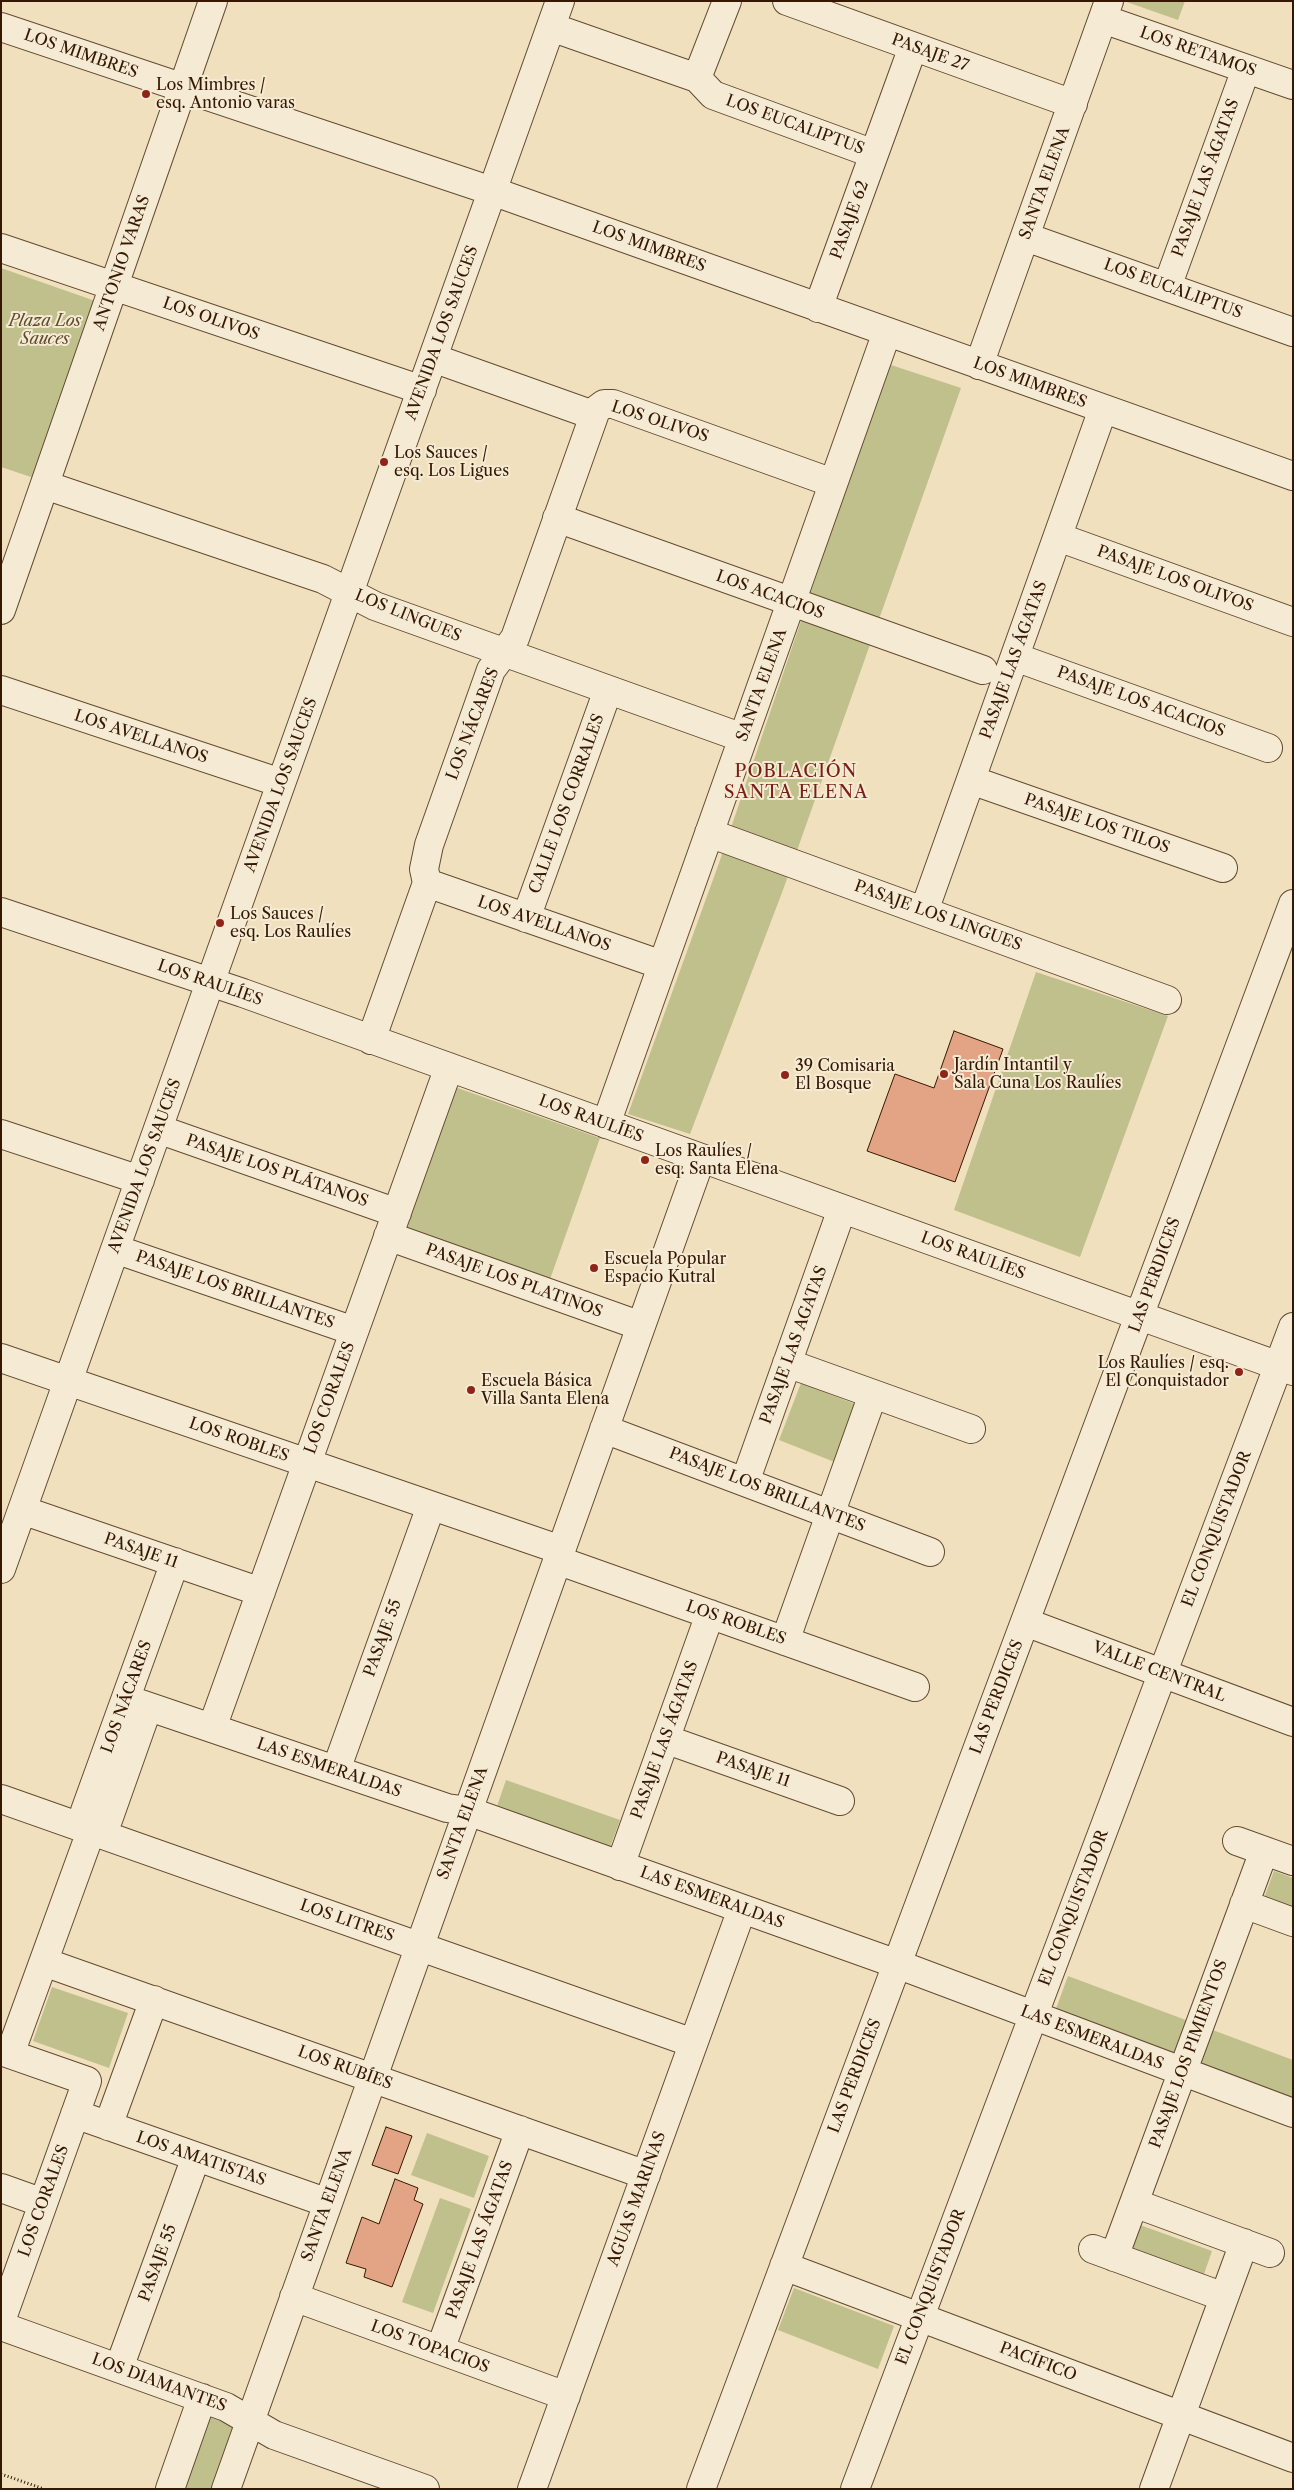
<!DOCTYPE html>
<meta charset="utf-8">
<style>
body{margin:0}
#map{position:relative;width:1294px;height:2490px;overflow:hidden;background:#f0e0bd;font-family:"Libre Caslon Text",serif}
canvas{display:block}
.frame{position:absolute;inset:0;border:2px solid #361802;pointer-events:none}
</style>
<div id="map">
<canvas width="1294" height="2490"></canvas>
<div class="frame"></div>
</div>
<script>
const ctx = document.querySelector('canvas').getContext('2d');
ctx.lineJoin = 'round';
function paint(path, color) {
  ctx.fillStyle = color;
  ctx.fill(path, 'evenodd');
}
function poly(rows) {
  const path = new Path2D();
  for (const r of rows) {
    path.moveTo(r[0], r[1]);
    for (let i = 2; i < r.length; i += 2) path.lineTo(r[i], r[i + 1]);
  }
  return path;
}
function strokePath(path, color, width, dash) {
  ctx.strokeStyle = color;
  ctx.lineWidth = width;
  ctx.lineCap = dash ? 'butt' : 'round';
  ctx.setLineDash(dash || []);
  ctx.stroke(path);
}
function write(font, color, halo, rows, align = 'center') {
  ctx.font = font + ' "Libre Caslon Text",serif';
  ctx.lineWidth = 4;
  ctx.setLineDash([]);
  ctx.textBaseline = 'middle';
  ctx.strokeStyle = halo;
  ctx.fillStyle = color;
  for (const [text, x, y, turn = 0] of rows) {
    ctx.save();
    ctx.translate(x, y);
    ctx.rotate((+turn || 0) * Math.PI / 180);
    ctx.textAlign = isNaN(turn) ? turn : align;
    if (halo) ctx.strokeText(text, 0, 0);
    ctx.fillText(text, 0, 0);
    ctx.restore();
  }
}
const green = poly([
 [1124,1,1185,1,1178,20],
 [1,268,101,303,40,480,1,467],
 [888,364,961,388,783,890,690,1134,628,1114,719,863],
 [1036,972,1168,1016,1080,1257,954,1210],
 [452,1086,600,1138,548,1285,401,1233],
 [801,1383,860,1406,837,1463,779,1440],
 [506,1780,620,1820,609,1850,496,1809],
 [1274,1871,1293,1878,1293,1908,1264,1898],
 [1068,1976,1293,2060,1293,2103,1054,2014],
 [52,1987,128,2013,109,2068,33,2041],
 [427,2133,489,2156,474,2198,411,2175],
 [440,2198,471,2209,433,2313,402,2302],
 [1140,2225,1212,2251,1203,2277,1131,2251],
 [794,2288,894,2326,878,2369,778,2330],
 [207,2410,236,2420,212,2489,180,2489]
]);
const building = poly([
 [954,1031,1003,1049,955,1182,867,1151,895,1074,934,1088,954,1031],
 [386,2127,412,2136,398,2174,372,2165,386,2127],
 [395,2179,418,2188,414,2200,423,2204,392,2287,364,2277,366,2269,346,2263,362,2217,379,2224,395,2179]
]);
const path = poly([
 [1,2474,44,2489]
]);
const minor = poly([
 [787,1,1073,104],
 [1103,19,1293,85],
 [1,27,492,191,1293,476],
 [551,27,697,78,713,95,874,154],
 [697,78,727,1],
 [1026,237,1293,332],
 [1,248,422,390],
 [1167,287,1246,69],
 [818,308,913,47],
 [433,358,593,415],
 [979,365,1109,1],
 [45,485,323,579,375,606,743,738],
 [557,518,983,670],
 [1058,537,1293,622],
 [1,610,213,1],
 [1015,657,1268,748],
 [1,690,281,783],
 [971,780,1223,868],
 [709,833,1167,1000],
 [427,883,662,965],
 [924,911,1103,409],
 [1,912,243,993,1293,1371],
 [526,918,608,690],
 [371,1040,427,883,424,869,429,845,491,670,515,638,596,410,604,404,613,404,833,483],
 [606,1124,887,332],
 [158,1129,397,1213],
 [1,1134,140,1180],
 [388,1236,641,1326],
 [115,1249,354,1331],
 [1,1358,561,1550],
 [787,1363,971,1429],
 [604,1429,930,1552],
 [745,1482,842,1209],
 [22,1510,261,1592],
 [557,1560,915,1687],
 [1,1569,560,1],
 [1025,1622,1293,1722],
 [785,1641,873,1394],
 [126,1699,447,1808,468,1811,897,1964,1293,2113],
 [212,1728,449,1067],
 [665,1739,840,1801],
 [336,1770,431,1506],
 [1,1799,693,2043],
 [91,1831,85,1811,175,1562],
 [1237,1841,1293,1861],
 [620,1866,710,1614],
 [1244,1904,1293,1922],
 [44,1962,646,2175],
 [1,2051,87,2081,1,2321],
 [10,2054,91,1831,108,1820,148,1707],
 [75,2114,328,2203],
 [108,2126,154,2000],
 [1,2188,43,2203],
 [1134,2203,1270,2253],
 [1093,2249,1224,2297],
 [1114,2257,1264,1851],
 [784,2266,1293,2458],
 [294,2297,566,2396],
 [1,2326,226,2407,274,2435,425,2489],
 [440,2350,520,2130],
 [119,2368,196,2157],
 [170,2489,202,2398],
 [226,2489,701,1158],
 [532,2489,742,1909],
 [701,2489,1293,904],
 [855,2489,1293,1327],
 [1154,2489,1244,2243]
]);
const markers = [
 [146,94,5,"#8f2418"],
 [384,462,5,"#8f2418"],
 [220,923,5,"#8f2418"],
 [944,1074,5,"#8f2418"],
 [785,1075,5,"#8f2418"],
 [645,1160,5,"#8f2418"],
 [594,1268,5,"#8f2418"],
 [1239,1372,5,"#8f2418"],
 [471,1390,5,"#8f2418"]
];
const streetNames = [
 ["LOS RETAMOS",1198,52,19],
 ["PASAJE 27",930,53,20],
 ["LOS MIMBRES",81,54,19],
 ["LOS EUCALIPTUS",795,125,20],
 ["PASAJE LAS ÁGATAS",1206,178,-70],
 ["SANTA ELENA",1045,183,-70],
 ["PASAJE 62",850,220,-70],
 ["LOS MIMBRES",649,247,20],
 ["ANTONIO VARAS",122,263,-71],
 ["LOS EUCALIPTUS",1173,289,20],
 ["LOS OLIVOS",211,319,19],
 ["AVENIDA LOS SAUCES",442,333,-70],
 ["LOS MIMBRES",1030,383,20],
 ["LOS OLIVOS",660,422,18],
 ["PASAJE LOS OLIVOS",1175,579,20],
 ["LOS ACACIOS",770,595,20],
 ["LOS LINGUES",408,616,22],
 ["PASAJE LAS ÁGATAS",1014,660,-70],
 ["SANTA ELENA",762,685,-70],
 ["PASAJE LOS ACACIOS",1141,702,20],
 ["LOS NÁCARES",473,724,-69],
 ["LOS AVELLANOS",141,737,18],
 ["AVENIDA LOS SAUCES",281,785,-70],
 ["CALLE LOS CORRALES",567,804,-70],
 ["PASAJE LOS TILOS",1097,824,19],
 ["PASAJE LOS LINGUES",938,916,20],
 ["LOS AVELLANOS",544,924,19],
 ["LOS RAULÍES",210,983,19],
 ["LOS RAULÍES",591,1119,20],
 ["AVENIDA LOS SAUCES",145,1166,-70],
 ["PASAJE LOS PLÁTANOS",277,1171,19],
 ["LOS RAULÍES",973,1256,20],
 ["LAS PERDICES",1155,1275,-70],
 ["PASAJE LOS PLATINOS",514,1281,20],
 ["PASAJE LOS BRILLANTES",235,1290,19],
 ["PASAJE LAS AGATAS",794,1345,-70],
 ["LOS CORALES",330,1398,-70],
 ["LOS ROBLES",239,1440,19],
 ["PASAJE LOS BRILLANTES",767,1490,21],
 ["EL CONQUISTADOR",1217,1529,-69],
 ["PASAJE 11",141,1551,19],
 ["LOS ROBLES",736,1623,19],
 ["PASAJE 55",383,1638,-70],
 ["VALLE CENTRAL",1159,1672,21],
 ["LOS NÁCARES",127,1697,-70],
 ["LAS PERDICES",997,1697,-69],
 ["PASAJE LAS ÁGATAS",665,1740,-70],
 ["LAS ESMERALDAS",329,1768,19],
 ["PASAJE 11",753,1770,19],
 ["SANTA ELENA",463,1823,-70],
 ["LAS ESMERALDAS",712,1898,20],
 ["EL CONQUISTADOR",1074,1908,-69],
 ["LOS LITRES",347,1921,19],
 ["LAS ESMERALDAS",1092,2038,21],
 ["PASAJE LOS PIMIENTOS",1189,2054,-70],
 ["LOS RUBÍES",345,2068,20],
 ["LAS PERDICES",855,2076,-69],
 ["LOS AMATISTAS",201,2159,19],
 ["AGUAS MARINAS",637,2199,-70],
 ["LOS CORALES",44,2201,-70],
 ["SANTA ELENA",327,2205,-70],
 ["PASAJE LAS ÁGATAS",480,2240,-70],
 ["PASAJE 55",158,2263,-70],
 ["EL CONQUISTADOR",931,2287,-69],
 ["LOS TOPACIOS",430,2347,20],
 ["PACÍFICO",1038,2362,21],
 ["LOS DIAMANTES",159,2383,20]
];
const poiNames = [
 ["Los Mimbres /",156,85],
 ["esq. Antonio varas",156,103],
 ["Los Sauces /",394,453],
 ["esq. Los Ligues",394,471],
 ["Los Sauces /",230,914],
 ["esq. Los Raulíes",230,932],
 ["Jardín Intantil y",954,1065],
 ["Sala Cuna Los Raulíes",954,1083],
 ["39 Comisaria",795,1066],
 ["El Bosque",795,1084],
 ["Los Raulíes /",655,1151],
 ["esq. Santa Elena",655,1169],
 ["Escuela Popular",604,1259],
 ["Espacio Kutral",604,1277],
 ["Los Raulíes / esq.",1229,1363,"right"],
 ["El Conquistador",1229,1381,"right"],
 ["Escuela Básica",481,1381],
 ["Villa Santa Elena",481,1399]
];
const parkNames = [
 ["Plaza Los",45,321],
 ["Sauces",45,339]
];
const neighbourhoodNames = [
 ["POBLACIÓN",796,772],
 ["SANTA ELENA",796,793]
];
paint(green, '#c0c08d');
paint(building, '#e3a486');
strokePath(building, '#361802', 1);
strokePath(minor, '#644a31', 30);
strokePath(path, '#361802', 3, [1, 2.5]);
strokePath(minor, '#f5ebd4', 28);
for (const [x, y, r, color] of markers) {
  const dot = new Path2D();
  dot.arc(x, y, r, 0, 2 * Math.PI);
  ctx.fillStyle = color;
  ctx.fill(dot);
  strokePath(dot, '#f5ebd4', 2);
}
write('16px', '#361802', '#f5ebd4', streetNames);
write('16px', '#361802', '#f5ebd4', poiNames, 'left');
write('italic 16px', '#5f4a2c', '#f5ebd4', parkNames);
ctx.letterSpacing = '1px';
write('18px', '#7a1f14', '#f5ebd4', neighbourhoodNames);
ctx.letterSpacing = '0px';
</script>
